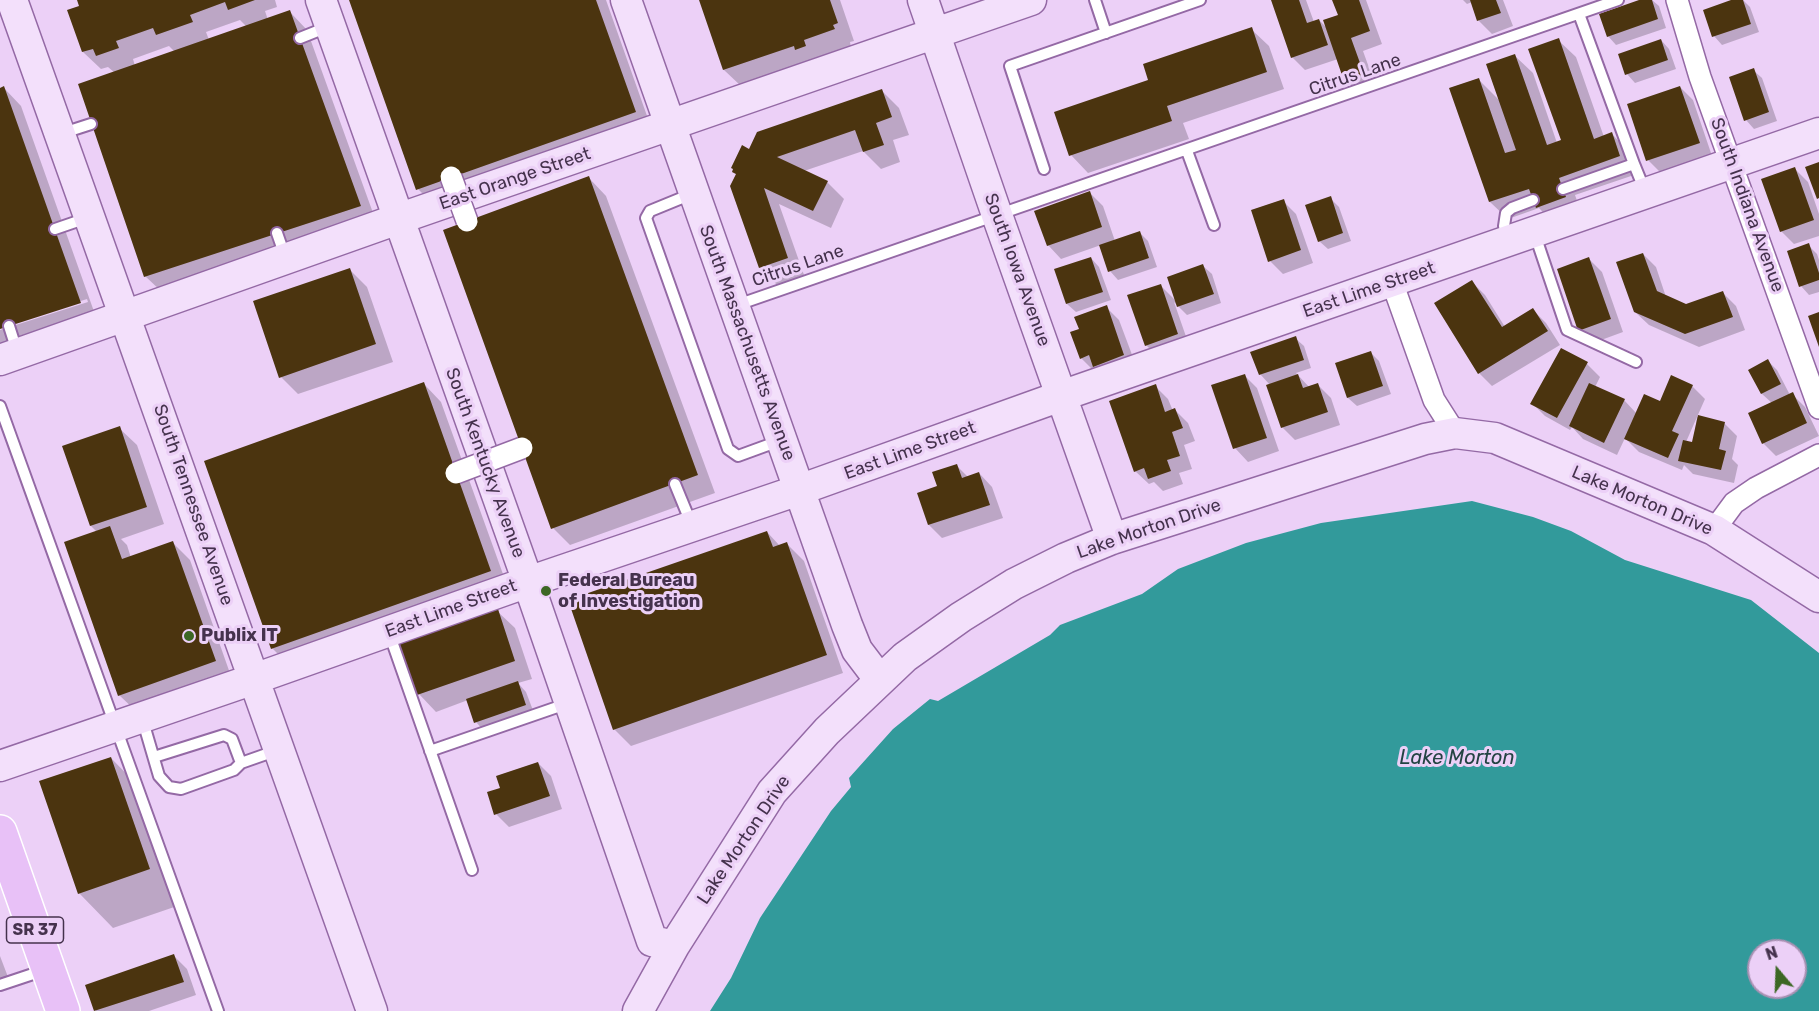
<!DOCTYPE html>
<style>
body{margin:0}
#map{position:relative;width:1819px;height:1011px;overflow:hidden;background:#ecd0f7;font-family:Rubik,sans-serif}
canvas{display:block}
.north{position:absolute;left:1747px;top:939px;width:60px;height:60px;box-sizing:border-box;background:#ecd0f7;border:2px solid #a991b3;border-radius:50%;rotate:341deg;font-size:16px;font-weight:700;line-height:24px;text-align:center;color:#45324d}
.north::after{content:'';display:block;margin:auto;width:21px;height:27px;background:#3c6724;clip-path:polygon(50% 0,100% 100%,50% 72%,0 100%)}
</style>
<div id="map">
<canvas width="1819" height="1011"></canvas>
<div class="north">N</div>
</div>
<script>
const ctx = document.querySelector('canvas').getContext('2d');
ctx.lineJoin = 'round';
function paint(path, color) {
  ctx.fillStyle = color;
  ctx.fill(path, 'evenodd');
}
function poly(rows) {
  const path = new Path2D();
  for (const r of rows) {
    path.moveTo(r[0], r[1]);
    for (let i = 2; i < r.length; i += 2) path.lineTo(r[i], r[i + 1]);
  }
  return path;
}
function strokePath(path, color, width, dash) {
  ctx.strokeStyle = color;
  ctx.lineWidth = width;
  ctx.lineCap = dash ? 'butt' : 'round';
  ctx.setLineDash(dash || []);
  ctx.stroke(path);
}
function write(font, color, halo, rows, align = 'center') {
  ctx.font = font + ' Rubik,sans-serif';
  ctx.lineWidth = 6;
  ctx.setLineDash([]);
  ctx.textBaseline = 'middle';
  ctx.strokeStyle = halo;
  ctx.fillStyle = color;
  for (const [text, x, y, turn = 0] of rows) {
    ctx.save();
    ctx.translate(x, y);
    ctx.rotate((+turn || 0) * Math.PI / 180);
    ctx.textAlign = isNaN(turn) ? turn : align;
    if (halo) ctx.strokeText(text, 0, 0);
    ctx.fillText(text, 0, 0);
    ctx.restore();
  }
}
const water = poly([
 [1472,501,1533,517,1571,531,1625,560,1751,600,1819,653,1819,1011,710,1011,731,978,760,918,831,811,851,787,849,778,893,729,930,699,938,701,1050,635,1060,625,1142,594,1178,569,1246,543,1321,523],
 [1759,951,1795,951,1795,987,1759,987]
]);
const shadow = poly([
 [78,0,275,0,277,7,265,11,268,20,290,12,307,30,377,224,163,293,145,276,115,73,108,67,101,69,83,52,81,7],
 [240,20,247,27,209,40,206,32],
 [169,46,175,52,135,66,133,59],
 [351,0,606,0,652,130,435,206,418,189],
 [700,0,840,0,854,41,850,42,851,47,742,87,724,70],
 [1272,0,1306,0,1314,22,1319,20,1329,30,1340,16,1334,0,1366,0,1382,44,1363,51,1376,87,1359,93,1346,80,1338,59,1305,70,1292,57],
 [1463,0,1503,0,1513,26,1492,34,1479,21,1472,2,1467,4],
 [1644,0,1652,0,1659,6,1666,28,1616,45,1608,36],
 [1736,0,1743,0,1750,7,1759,32,1722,45,1714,36],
 [1251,29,1269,46,1284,89,1183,123,1189,139,1088,173,1071,155,1150,81],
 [1558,40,1576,57,1604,137,1612,134,1629,152,1637,174,1575,195,1582,215,1555,225,1539,208,1508,219,1490,202,1451,89,1479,80,1500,101,1515,56,1533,73,1557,143,1562,141],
 [1661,40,1669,49,1676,69,1635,83,1627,74],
 [1753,70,1762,78,1777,121,1754,129,1746,120],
 [1680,87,1693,100,1712,156,1661,173,1648,160],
 [4,88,21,106,97,320,0,351,0,330,88,302,87,299,0,327,0,89],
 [882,91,899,108,909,135,893,140,900,162,881,169,863,151,804,171,827,182,844,199,831,228,779,204,804,275,777,285,760,267,737,175,733,172,750,151],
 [1795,169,1808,182,1819,214,1819,236,1794,244,1781,231],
 [589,178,606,196,715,493,570,545,553,528],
 [1090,193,1103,206,1115,241,1140,233,1148,241,1157,267,1118,280,1110,271,1101,245,1061,259,1048,245],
 [1330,198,1339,207,1351,241,1328,249,1319,241],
 [1283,201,1296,214,1313,263,1283,274,1270,261],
 [1808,245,1817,254,1819,260,1819,292,1809,295,1801,286],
 [1643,254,1656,267,1666,297,1686,306,1723,293,1736,306,1745,330,1699,347,1649,325,1635,312],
 [1091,258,1099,267,1111,300,1076,312,1067,304],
 [1589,259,1602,272,1623,332,1593,343,1579,330],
 [1203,266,1212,274,1221,303,1187,315,1174,302,1190,348,1159,358,1146,345,1160,285,1177,302],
 [349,269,367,287,393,362,298,394,281,377],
 [1472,282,1485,295,1505,327,1533,310,1546,323,1560,345,1492,386,1479,373],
 [1106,307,1119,320,1137,368,1094,371,1081,358,1081,330],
 [1295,338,1304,346,1311,368,1296,373,1310,388,1318,385,1331,398,1340,425,1295,440,1282,427,1270,385,1260,374],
 [1562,350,1587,364,1600,377,1595,387,1624,400,1637,414,1692,386,1705,399,1697,417,1724,423,1737,436,1732,459,1738,465,1734,483,1693,474,1684,465,1682,470,1639,452,1625,438,1617,455,1583,439,1572,427,1570,430,1545,416,1532,403],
 [1697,417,1693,444,1686,442],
 [1371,353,1379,361,1391,394,1357,406,1348,398],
 [1768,361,1777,370,1790,395,1792,394,1805,407,1819,436,1776,456,1763,443,1772,403,1762,394,1750,371],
 [1244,375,1257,388,1279,451,1248,462,1235,448,1213,386],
 [424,384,441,402,508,588,290,666,272,648],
 [1155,386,1168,399,1173,411,1175,410,1188,423,1195,441,1184,445,1192,469,1179,473,1183,484,1163,491,1154,482,1149,484,1135,471],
 [119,428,137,445,164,524,121,539,127,545,131,558,173,543,190,560,232,679,137,712,119,695,97,532,91,526,64,447],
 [957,466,968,477,979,473,992,487,1003,518,942,538,929,525,919,494,939,487],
 [767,532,780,546,787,544,804,561,843,673,631,746,614,729],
 [497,611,515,628,532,679,518,683,526,692,534,713,484,731,476,722,468,700,436,712,419,694],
 [111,758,145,793,183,904,113,928,79,893],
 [538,763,551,776,562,809,509,827,496,814,502,788],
 [0,956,8,977,0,980],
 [174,956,187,969,196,995,149,1011,96,1011,87,986]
]);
const building = poly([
 [77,0,255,0,228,10,225,2,190,15,193,22,156,35,153,28,116,41,119,48,96,56,93,49,82,52,67,10,79,6],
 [349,0,596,0,636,112,416,190],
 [699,0,830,0,838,23,833,25,835,29,804,40,806,46,795,50,794,46,723,70],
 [1271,0,1299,0,1307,23,1319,19,1328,45,1291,58],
 [1332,0,1359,0,1370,31,1351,38,1364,74,1344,81,1323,20,1338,15],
 [1470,0,1496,0,1501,13,1477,21],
 [1639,0,1652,0,1658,19,1607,37,1599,14],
 [1731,0,1743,0,1751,24,1712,37,1703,10],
 [290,10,361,206,144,277,78,84],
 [1252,27,1267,72,1167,106,1172,121,1069,156,1054,112,1148,80,1143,64],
 [1559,38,1594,139,1612,132,1620,156,1559,178,1566,197,1536,208,1529,189,1489,202,1449,88,1479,78,1505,153,1516,150,1486,64,1515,54,1547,145,1561,140,1528,49],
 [1661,39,1668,60,1625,75,1618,54],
 [1754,68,1769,112,1744,121,1729,77],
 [4,86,81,303,0,329,0,88],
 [1680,86,1700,143,1646,161,1627,104],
 [882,89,892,117,876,123,884,145,863,152,855,130,777,157,828,181,813,211,764,188,788,258,759,268,730,186,736,174,732,172,733,169,731,168,742,145,749,149,757,132],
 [1819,162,1819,198,1817,199,1805,167],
 [1795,167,1814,220,1780,232,1761,179],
 [589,176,698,475,551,529,443,230],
 [1090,191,1102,227,1047,246,1034,211],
 [1331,196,1343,233,1318,242,1305,205],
 [1284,199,1301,250,1268,262,1251,210],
 [1140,231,1149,258,1108,272,1099,245],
 [1809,243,1819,273,1819,280,1799,287,1787,251],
 [1643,253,1657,291,1686,304,1723,291,1733,317,1685,334,1634,312,1616,262],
 [1091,257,1103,292,1066,304,1054,269],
 [1589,257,1611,319,1578,331,1557,269],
 [1203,264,1214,294,1177,307,1167,277],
 [350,268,376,344,279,378,253,301],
 [1472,280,1502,327,1533,308,1548,331,1478,374,1434,303],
 [1161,284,1178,334,1145,346,1127,295],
 [1107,305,1124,355,1093,367,1089,355,1080,359,1070,332,1079,329,1074,317],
 [1819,312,1819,347,1808,316],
 [1296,336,1304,360,1259,375,1250,352],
 [1561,348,1588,362,1557,418,1530,404],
 [1371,351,1383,386,1347,398,1335,363],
 [1768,359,1781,384,1761,394,1748,370],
 [1245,374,1267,438,1233,449,1211,385],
 [1298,374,1303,388,1318,383,1328,412,1281,428,1266,385],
 [1671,375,1693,385,1672,431,1679,434,1668,458,1624,439,1644,394,1660,401],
 [424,382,491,571,271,649,204,461],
 [1589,383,1625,399,1604,443,1569,426],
 [1156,384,1165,412,1175,408,1183,428,1172,432,1180,456,1167,460,1171,471,1148,479,1144,468,1134,472,1109,401],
 [1793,392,1807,423,1762,444,1748,413],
 [1698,415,1725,422,1719,449,1726,451,1721,470,1678,461,1683,440,1692,442],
 [120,426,147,507,90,526,62,446],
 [957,464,962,478,979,472,990,505,928,525,917,493,937,486,932,472],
 [110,526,122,559,173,541,216,661,118,696,64,542],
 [767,531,773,547,787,542,827,655,613,730,568,600],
 [498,609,515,661,417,695,399,643],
 [518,681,526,705,474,723,466,699],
 [111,757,150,869,78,894,39,781],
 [538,762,550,796,494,815,487,792,500,788,496,776],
 [174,954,184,982,94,1011,85,985]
]);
const lane = poly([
 [1095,0,1106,33],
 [300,38,330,26],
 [60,134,91,124],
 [1187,151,1214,225],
 [1634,164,1645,191],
 [1044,169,1010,66,1200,0],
 [1563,189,1634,164,1579,14],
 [694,193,650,211,646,218,728,449,738,456,779,441],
 [55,229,87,218],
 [277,233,285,256],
 [1535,235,1567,330,1636,362],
 [1507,238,1504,226,1506,213,1512,208,1533,200],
 [737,305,1618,0],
 [9,326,17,351],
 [0,406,218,1011],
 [675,484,691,523],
 [389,633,472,870],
 [142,718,159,776,169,787,181,789,234,770,241,763,232,739,224,735,154,757],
 [430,751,569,703],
 [241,763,278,750],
 [0,985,45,970]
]);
const street = poly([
 [1677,0,1700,77,1819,408],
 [1392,282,1434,400,1455,433],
 [1714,530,1734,503,1756,488,1819,455]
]);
const secondary = poly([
 [12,0,372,1011],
 [321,0,528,582,652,941,674,946],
 [626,0,847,625,857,650,879,679],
 [923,0,997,215,1112,539],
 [0,360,398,219,1031,0],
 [0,766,254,679,528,582,799,490,1061,396,1819,133],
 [638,1011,674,946,772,792,827,731,905,657,961,617,1014,584,1066,558,1112,539,1425,439,1455,433,1495,438,1714,530,1819,597]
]);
const primary = poly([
 [0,832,63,1011]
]);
const streetBridge = poly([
 [451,177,467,221],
 [456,473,522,448]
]);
const markers = [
 [546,591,6,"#3c6724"],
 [189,636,6,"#3c6724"]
];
const shields = [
 [35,930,57]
];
const shieldNames = [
 ["SR 37",35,930]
];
const streetNames = [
 ["Citrus Lane",1355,75,-19],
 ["East Orange Street",515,179,-19],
 ["South Indiana Avenue",1747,205,70],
 ["Citrus Lane",798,266,-19],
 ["South Iowa Avenue",1017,270,70],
 ["East Lime Street",1369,290,-19],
 ["South Massachusetts Avenue",747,343,70],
 ["East Lime Street",910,451,-20],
 ["South Kentucky Avenue",485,463,70],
 ["Lake Morton Drive",1642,501,23],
 ["South Tennessee Avenue",193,505,71],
 ["Lake Morton Drive",1149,529,-19],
 ["East Lime Street",451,609,-20],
 ["Lake Morton Drive",744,840,-56]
];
const poiNames = [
 ["Federal Bureau",558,581],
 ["of Investigation",558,602],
 ["Publix IT",201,636]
];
const waterNames = [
 ["Lake Morton",1457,758]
];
paint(water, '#329a9b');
paint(shadow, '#0003');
paint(building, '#4b340f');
strokePath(lane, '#9469a5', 14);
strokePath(street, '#9469a5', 24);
strokePath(secondary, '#9469a5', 33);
strokePath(primary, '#fff', 36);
strokePath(lane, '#fff', 10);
strokePath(street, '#fff', 21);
strokePath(secondary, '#f3e0fb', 30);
strokePath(primary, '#e8c1f7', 33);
strokePath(streetBridge, '#9469a5', 24, []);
strokePath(streetBridge, '#fff', 21);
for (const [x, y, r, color] of markers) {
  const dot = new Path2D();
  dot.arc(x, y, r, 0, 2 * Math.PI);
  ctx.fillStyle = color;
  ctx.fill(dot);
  strokePath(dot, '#ecd0f7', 2);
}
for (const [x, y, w] of shields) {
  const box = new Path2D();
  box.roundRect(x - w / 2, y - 13, w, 26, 4.5);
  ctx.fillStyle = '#ecd0f7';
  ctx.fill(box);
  strokePath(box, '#45324d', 1.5);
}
write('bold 16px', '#45324d', null, shieldNames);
write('18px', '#45324d', '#ecd0f7', streetNames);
write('bold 18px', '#45324d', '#ecd0f7', poiNames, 'left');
write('italic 20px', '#244343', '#ecd0f7', waterNames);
</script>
